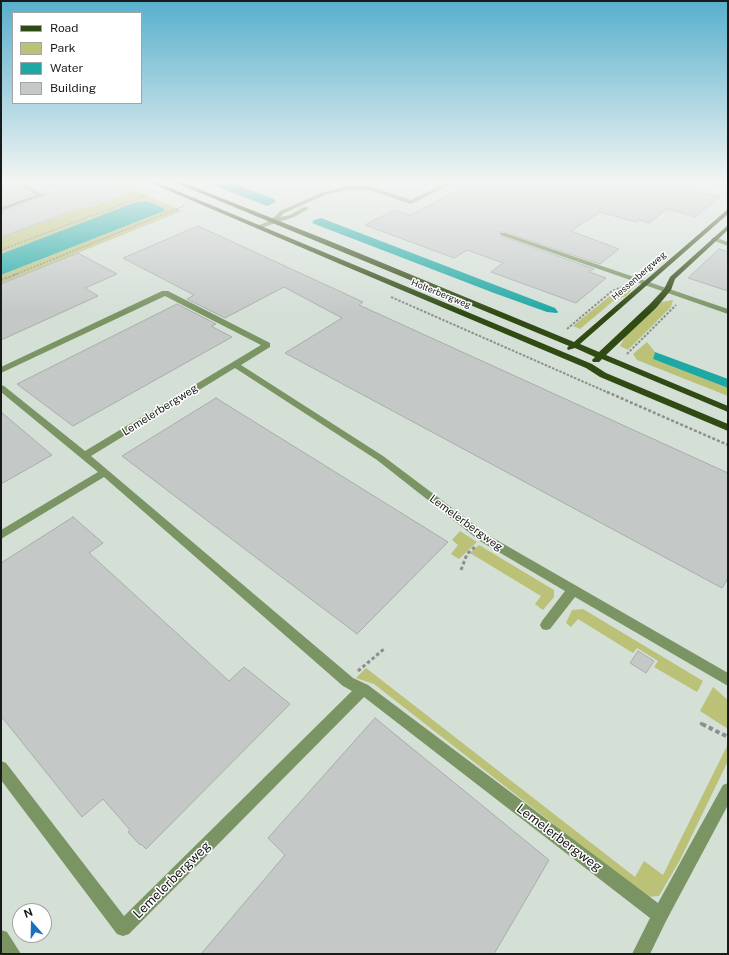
<!DOCTYPE html>
<style>
body{margin:0}
#map{position:relative;width:729px;height:955px;overflow:hidden;background:#e4e8e4;font-family:"Public Sans",sans-serif}
canvas{display:block}
.frame{position:absolute;inset:0;border:2px solid #191b1a;pointer-events:none}
.legend{position:absolute;left:12px;top:12px;width:130px;height:92px;box-sizing:border-box;background:#fff;border:1px solid #a3a4a3;margin:0;padding:5px 7px;list-style:none;font-size:12px;color:#191b1a}
.legend li{display:flex;align-items:center;gap:8px;height:20px}
.legend b{width:20px;border:1px solid #a3a4a3}
.north{position:absolute;left:12px;top:903px;width:40px;height:40px;box-sizing:border-box;background:#fff;border:1px solid #a3a4a3;border-radius:50%;rotate:340deg;font-size:11px;font-weight:700;line-height:16px;text-align:center;color:#191b1a}
.north::after{content:'';display:block;margin:auto;width:14px;height:18px;background:#1c71bf;clip-path:polygon(50% 0,100% 100%,50% 72%,0 100%)}
</style>
<div id="map">
<canvas width="729" height="955"></canvas>
<div class="frame"></div>
<ul class="legend">
<li><b style="height:5px;background:#304a14"></b>Road</li>
<li><b style="height:11px;background:#bcc178"></b>Park</li>
<li><b style="height:11px;background:#1da8a4"></b>Water</li>
<li><b style="height:11px;background:#c4c9c7"></b>Building</li>
</ul>
<div class="north">N</div>
</div>
<script>
const ctx = document.querySelector('canvas').getContext('2d');
ctx.lineJoin = 'round';
function paint(path, color) {
  ctx.fillStyle = color;
  ctx.fill(path, 'evenodd');
}
function poly(rows) {
  const path = new Path2D();
  for (const r of rows) {
    path.moveTo(r[0], r[1]);
    for (let i = 2; i < r.length; i += 2) path.lineTo(r[i], r[i + 1]);
  }
  return path;
}
function strokePath(path, color, width, dash) {
  ctx.strokeStyle = color;
  ctx.lineWidth = width;
  ctx.lineCap = dash ? 'butt' : 'round';
  ctx.setLineDash(dash || []);
  ctx.stroke(path);
}
function write(font, color, halo, rows, align = 'center') {
  ctx.font = font + ' "Public Sans",sans-serif';
  ctx.lineWidth = 3;
  ctx.setLineDash([]);
  ctx.textBaseline = 'middle';
  ctx.strokeStyle = halo;
  ctx.fillStyle = color;
  for (const [text, x, y, turn = 0] of rows) {
    ctx.save();
    ctx.translate(x, y);
    ctx.rotate((+turn || 0) * Math.PI / 180);
    ctx.textAlign = isNaN(turn) ? turn : align;
    if (halo) ctx.strokeText(text, 0, 0);
    ctx.fillText(text, 0, 0);
    ctx.restore();
  }
}
const built = poly([
 [1,180,728,180,728,954,1,954],
 [20,911,44,911,44,935,20,935]
]);
const green = poly([
 [106,180,112,180,182,211,1,284,1,275,164,211,164,208,146,201,133,203,1,254,1,236,131,192],
 [629,284,631,291,626,296,612,302,580,329,573,326,616,291,624,289],
 [673,300,671,307,628,350,620,346,626,335,661,302],
 [647,342,655,352,653,359,728,388,728,396,637,360,633,354],
 [460,531,477,542,459,559,451,554,458,545,452,540],
 [479,545,554,590,554,597,543,610,535,604,541,596,470,553],
 [583,609,703,681,697,692,654,667,658,661,637,648,633,653,578,619,571,627,566,623,572,610],
 [366,668,635,877,644,861,663,875,728,744,728,761,680,860,659,896,647,897,374,684,356,678],
 [713,687,728,700,728,729,700,711]
]);
const water = poly([
 [200,180,237,180,230,182,274,199,276,202,267,206],
 [146,201,164,208,164,211,1,275,1,254,133,203],
 [321,218,555,308,558,312,557,313,547,312,494,293,312,223,314,222,312,221],
 [655,352,728,379,728,388,653,359]
]);
const building = poly([
 [17,180,37,180,52,187,69,180,106,180,129,190,1,237,1,212,45,196,17,180],
 [460,180,657,180,720,197,695,217,667,209,649,223,639,220,636,222,600,212,571,231,619,249,600,264,505,232,500,232,501,236,594,269,589,272,606,278,576,303,491,272,503,263,467,250,454,258,365,225,394,210,410,215,460,190,449,187,460,180],
 [10,182,32,195,1,205,1,184,10,182],
 [198,226,363,302,359,305,728,473,728,578,722,588,285,353,342,318,284,287,225,318,187,299,194,295,123,258,198,226],
 [719,249,728,252,728,291,688,278,719,249],
 [78,253,117,274,85,288,98,296,1,340,1,284,78,253],
 [177,304,216,324,211,326,232,337,73,426,17,384,177,304],
 [216,398,448,542,357,634,122,456,216,398],
 [1,412,52,455,1,484,1,412],
 [73,517,103,543,89,553,229,681,244,667,290,704,146,849,141,844,140,845,128,832,130,830,103,799,82,817,1,716,1,563,73,517],
 [638,651,654,661,646,673,630,663,638,651],
 [375,718,549,860,494,954,201,954,285,855,268,838,375,718]
]);
const pathFar4 = poly([
 [122,180,139,187],
 [1,250,152,193],
 [14,275,184,206]
]);
const pathFar3 = poly([
 [1,280,17,274],
 [391,297,609,393],
 [567,329,612,291,622,287],
 [627,354,676,305]
]);
const pathFar2 = poly([
 [607,392,728,445]
]);
const pathFar1 = poly([
 [461,570,467,554,475,547],
 [358,671,384,649],
 [700,723,704,725]
]);
const path = poly([
 [702,724,728,737]
]);
const minor = poly([
 [10,180,15,180,44,195,1,211,1,207,36,195,10,180],
 [38,180,45,180,51,182,60,180,68,180,51,186,38,180],
 [453,180,459,180,411,204,369,190,346,190,325,195,284,213,280,217,290,215,304,207,308,207,308,209,294,217,258,229,255,227,271,220,280,211,321,193,346,186,370,186,411,200,453,180],
 [706,180,714,180,728,183,728,187,706,180],
 [501,233,505,233,728,309,728,314,501,235,501,233],
 [714,237,728,242,728,246,712,240,711,239,714,237],
 [162,291,168,291,270,343,270,347,241,365,383,456,488,535,728,673,728,686,575,597,550,629,546,630,542,629,540,625,542,621,565,591,480,541,377,460,235,368,91,456,353,678,368,685,658,903,723,785,728,783,728,805,666,921,650,954,632,954,650,918,364,697,129,934,123,936,117,934,1,780,1,761,6,763,124,916,352,691,343,686,104,477,1,539,1,530,98,472,1,392,1,385,4,386,85,451,261,345,165,296,1,373,1,367,162,291],
 [1,930,7,932,21,954,2,954,1,930]
]);
const major = poly([
 [144,180,151,180,592,364,606,373,728,424,728,431,600,377,586,368,347,267,144,180],
 [169,180,176,180,332,242,574,342,728,209,728,214,580,344,599,352,650,304,664,289,670,277,728,225,728,230,675,279,671,290,656,308,606,355,728,406,728,412,602,359,599,362,593,362,592,360,595,357,575,348,568,350,567,348,569,346,169,180]
]);
const farStreetnames = [
 ["Hessenbergweg",639,276,-41],
 ["Holterbergweg",441,294,22]
];
const streetNames = [
 ["Lemelerbergweg",160,410,-32],
 ["Lemelerbergweg",466,523,36]
];
const nearStreetnames = [
 ["Lemelerbergweg",559,838,37],
 ["Lemelerbergweg",172,880,-45]
];
paint(built, '#d4dfd6');
paint(green, '#bcc178');
paint(water, '#1da8a4');
paint(building, '#c4c9c7');
strokePath(building, '#a9aeac', 1);
strokePath(pathFar4, '#8c8f8c', 1.5, [2, 1.5]);
strokePath(pathFar3, '#8c8f8c', 2, [2.5, 1.5]);
strokePath(pathFar2, '#8c8f8c', 2.5, [3, 2]);
strokePath(pathFar1, '#8c8f8c', 3, [3.5, 2.5]);
strokePath(path, '#8c8f8c', 4, [4.5, 3]);
paint(minor, '#7a9464');
paint(major, '#304a14');
const sky = ctx.createLinearGradient(0, 0, 0, 313);
sky.addColorStop(0, '#57afcd');
sky.addColorStop(0.58, '#f3f5f3');
sky.addColorStop(1, '#f3f5f300');
ctx.fillStyle = sky;
ctx.fillRect(0, 0, 729, 313);
write('9px', '#191b1a', '#fff', farStreetnames);
write('11px', '#191b1a', '#fff', streetNames);
write('13px', '#191b1a', '#fff', nearStreetnames);
</script>
